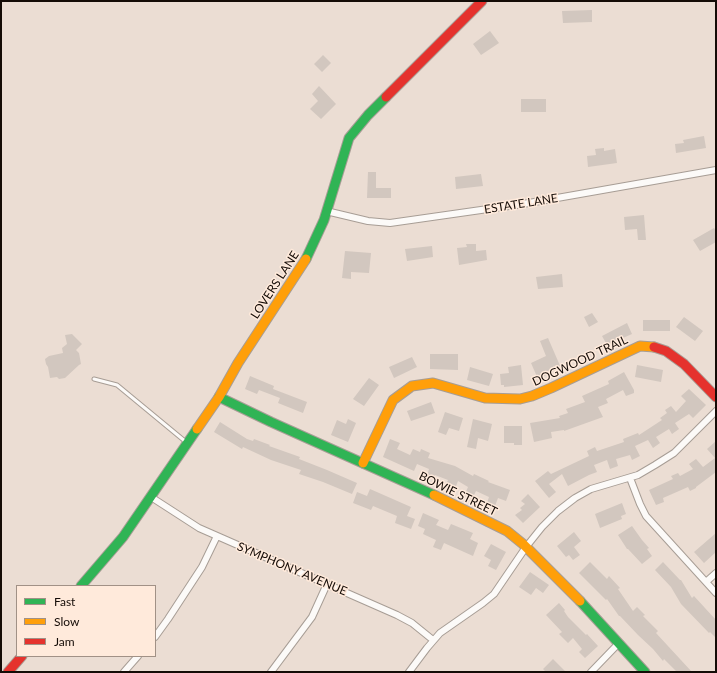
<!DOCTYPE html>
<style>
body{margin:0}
#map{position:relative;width:717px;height:673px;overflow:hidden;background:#ebddd3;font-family:Lato,sans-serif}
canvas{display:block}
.frame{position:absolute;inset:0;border:2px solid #140b06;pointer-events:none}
.legend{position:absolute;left:16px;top:585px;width:140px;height:72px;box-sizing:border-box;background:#ffeadb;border:1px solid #a19186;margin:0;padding:5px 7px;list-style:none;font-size:12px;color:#140b06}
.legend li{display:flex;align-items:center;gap:8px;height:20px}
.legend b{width:20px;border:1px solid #a19186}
</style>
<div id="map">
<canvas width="717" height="673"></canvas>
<div class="frame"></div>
<ul class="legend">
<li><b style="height:5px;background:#30b455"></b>Fast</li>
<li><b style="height:5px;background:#ff9f0a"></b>Slow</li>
<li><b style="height:5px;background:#e5322d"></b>Jam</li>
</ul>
</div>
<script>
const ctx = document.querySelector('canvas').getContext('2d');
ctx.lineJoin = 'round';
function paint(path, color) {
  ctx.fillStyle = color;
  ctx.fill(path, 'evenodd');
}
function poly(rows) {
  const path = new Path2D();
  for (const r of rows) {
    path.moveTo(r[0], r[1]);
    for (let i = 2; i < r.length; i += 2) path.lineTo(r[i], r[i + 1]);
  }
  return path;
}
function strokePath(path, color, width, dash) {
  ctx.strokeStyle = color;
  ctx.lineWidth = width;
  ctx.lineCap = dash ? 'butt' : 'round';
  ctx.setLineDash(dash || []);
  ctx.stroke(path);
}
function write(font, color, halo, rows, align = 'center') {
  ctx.font = font + ' Lato,sans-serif';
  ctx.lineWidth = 3;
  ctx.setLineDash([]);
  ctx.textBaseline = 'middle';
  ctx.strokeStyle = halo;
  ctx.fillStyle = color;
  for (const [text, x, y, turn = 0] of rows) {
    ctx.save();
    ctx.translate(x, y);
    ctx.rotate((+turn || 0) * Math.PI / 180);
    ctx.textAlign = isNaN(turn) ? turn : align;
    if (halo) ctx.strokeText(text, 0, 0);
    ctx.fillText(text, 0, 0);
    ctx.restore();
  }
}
const building = poly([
 [592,10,592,22,563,23,562,11],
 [490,31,499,43,481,55,473,44],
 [323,55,331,63,322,72,314,64],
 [319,86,336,104,321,119,310,109,318,101,312,94],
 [521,99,546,99,546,112,521,112],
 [704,136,706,148,676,153,675,144,684,143,683,140],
 [604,148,604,151,615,149,617,163,588,167,587,156,596,155,595,149],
 [368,172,376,172,376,188,391,188,391,198,367,198],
 [481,174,483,186,456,189,455,177],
 [644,215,646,240,638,240,637,229,625,230,624,217],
 [714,228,716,231,716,242,700,251,693,240],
 [466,244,476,244,476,251,486,250,487,260,459,265,457,248,467,247],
 [432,246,433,257,407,261,405,249],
 [345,251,371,253,369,273,351,272,351,279,342,278],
 [562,274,563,287,538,289,536,277],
 [592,313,598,322,589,327,584,317],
 [684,317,703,331,695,341,676,327],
 [643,320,670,320,670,331,643,331],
 [627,323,632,334,607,345,602,336],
 [72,334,82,344,76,350,79,353,81,364,79,365,65,378,59,379,57,377,50,378,48,367,46,364,45,359,49,356,63,353,62,348,67,344,65,335],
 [548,338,561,368,538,379,531,363,546,356,540,341],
 [430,354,458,354,458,370,430,369],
 [412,357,417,367,394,378,389,367],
 [521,365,523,385,504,387,504,385,501,385,500,374,509,373,508,367],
 [637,365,663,370,661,382,635,377],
 [470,367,493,374,489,386,467,380],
 [624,372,634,390,634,393,626,396,623,390,606,399,608,403,598,407,603,417,564,431,564,430,551,432,552,438,534,442,530,423,560,418,559,416,568,413,566,409,585,402,582,396,609,384,608,381],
 [250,376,274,386,273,389,307,402,303,413,278,403,280,398,259,390,257,394,245,389],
 [369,378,379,385,364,406,353,399],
 [689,389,706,405,693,418,689,414,675,423,679,429,672,434,669,429,656,437,660,443,653,448,648,440,635,446,640,456,632,460,630,455,616,459,618,466,610,469,607,460,594,465,597,472,589,475,568,486,562,474,549,484,556,492,549,498,535,481,548,471,551,474,589,456,587,451,595,447,597,451,624,442,623,439,638,433,639,435,662,420,660,418,667,413,665,410,671,406,676,412,686,401,681,396],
 [431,402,435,413,411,421,407,411],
 [445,412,463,418,459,431,449,428,446,435,438,432],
 [348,419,356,423,348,442,331,435,337,420,346,424],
 [473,419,492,424,488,441,478,438,476,449,467,447],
 [220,422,247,439,253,441,254,439,270,445,269,446,300,457,299,459,327,470,357,483,352,494,323,482,299,474,301,470,271,460,243,447,242,449,214,432],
 [504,426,522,426,522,445,514,445,514,443,504,443],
 [390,439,400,443,397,449,410,455,413,449,420,452,421,449,430,453,428,458,455,466,473,476,474,474,489,481,488,482,510,490,506,501,498,498,495,506,487,503,489,497,476,491,473,497,465,494,468,487,458,481,455,489,446,484,448,480,435,475,434,478,427,476,429,469,417,464,414,471,383,457],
 [716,441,716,472,696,487,696,488,690,491,688,487,679,491,663,498,664,502,656,505,649,490,673,479,671,476,678,473,680,476,693,469,689,464,696,459,703,467,715,458,707,449],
 [370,489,411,507,407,516,415,519,411,529,395,523,397,516,373,506,371,510,353,503,357,492,367,496],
 [528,494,540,507,523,523,515,515,522,510,520,508,525,504,521,501],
 [622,503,626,514,621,516,622,519,600,528,595,514],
 [423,513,439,520,436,525,448,530,451,524,473,533,470,539,478,543,473,556,444,543,441,550,433,547,436,540,423,534,425,529,418,526],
 [632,526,642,540,649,548,647,549,652,556,642,564,628,549,627,549,618,535],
 [574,532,581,541,574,547,580,555,573,560,569,555,566,557,557,546],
 [716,533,716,552,704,563,694,552],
 [491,544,506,552,496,570,488,566,491,560,484,556],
 [590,562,607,579,609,576,620,588,618,589,633,611,637,607,645,615,643,616,658,631,656,633,692,672,677,672,664,659,663,661,653,649,638,635,620,616,619,616,607,599,606,600,579,573],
 [663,562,680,580,681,580,692,598,694,596,716,620,716,638,710,632,709,633,681,604,671,587,655,570],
 [530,572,549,585,543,593,536,588,531,595,519,587],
 [559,603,565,610,564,611,568,617,586,635,587,634,598,646,585,658,579,652,582,649,573,638,568,643,559,634,562,632,546,615],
 [553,659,566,672,546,672,543,669]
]);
const lane = poly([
 [94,379,117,385,186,442]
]);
const street = poly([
 [326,211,368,221,390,223,523,204,716,170],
 [630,478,640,504,646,516,716,593],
 [151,497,199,528,397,615,412,623,433,640],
 [706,582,716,573],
 [155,637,168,619,202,567,217,536],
 [124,672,138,656],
 [271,672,312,617,327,584],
 [409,672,427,648,440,633,483,603,494,594,526,547,542,527,558,511,575,498,591,489,638,475,655,465,674,453,716,411],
 [591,672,619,643]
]);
const fast = poly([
 [306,259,324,220,349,138,368,115,386,97],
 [219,397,271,422,434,495],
 [81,586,123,537,197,429],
 [580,601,645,672]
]);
const slow = poly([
 [197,429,219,397,238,363,306,259],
 [363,463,393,400,412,386,433,383,485,398,520,399,532,396,551,388,640,346,654,347],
 [434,495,507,531,523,544,580,601]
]);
const jam = poly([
 [386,97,482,1],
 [654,347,666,351,684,364,716,397],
 [8,672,22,656]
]);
const streetNames = [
 ["ESTATE LANE",521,204,-9],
 ["LOVERS LANE",275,285,-57],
 ["DOGWOOD TRAIL",580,361,-25],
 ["BOWIE STREET",458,494,26],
 ["SYMPHONY AVENUE",292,569,23]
];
paint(building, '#d2c7bf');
strokePath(lane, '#a79d95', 5);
strokePath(street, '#a79d95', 8);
strokePath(fast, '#a79d95', 11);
strokePath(slow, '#a79d95', 11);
strokePath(jam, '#a79d95', 11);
strokePath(lane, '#fcfaf8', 3);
strokePath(street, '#fcfaf8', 6);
strokePath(fast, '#30b455', 9);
strokePath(slow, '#ff9f0a', 9);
strokePath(jam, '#e5322d', 9);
write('12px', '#140b06', '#ffeadb', streetNames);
</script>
